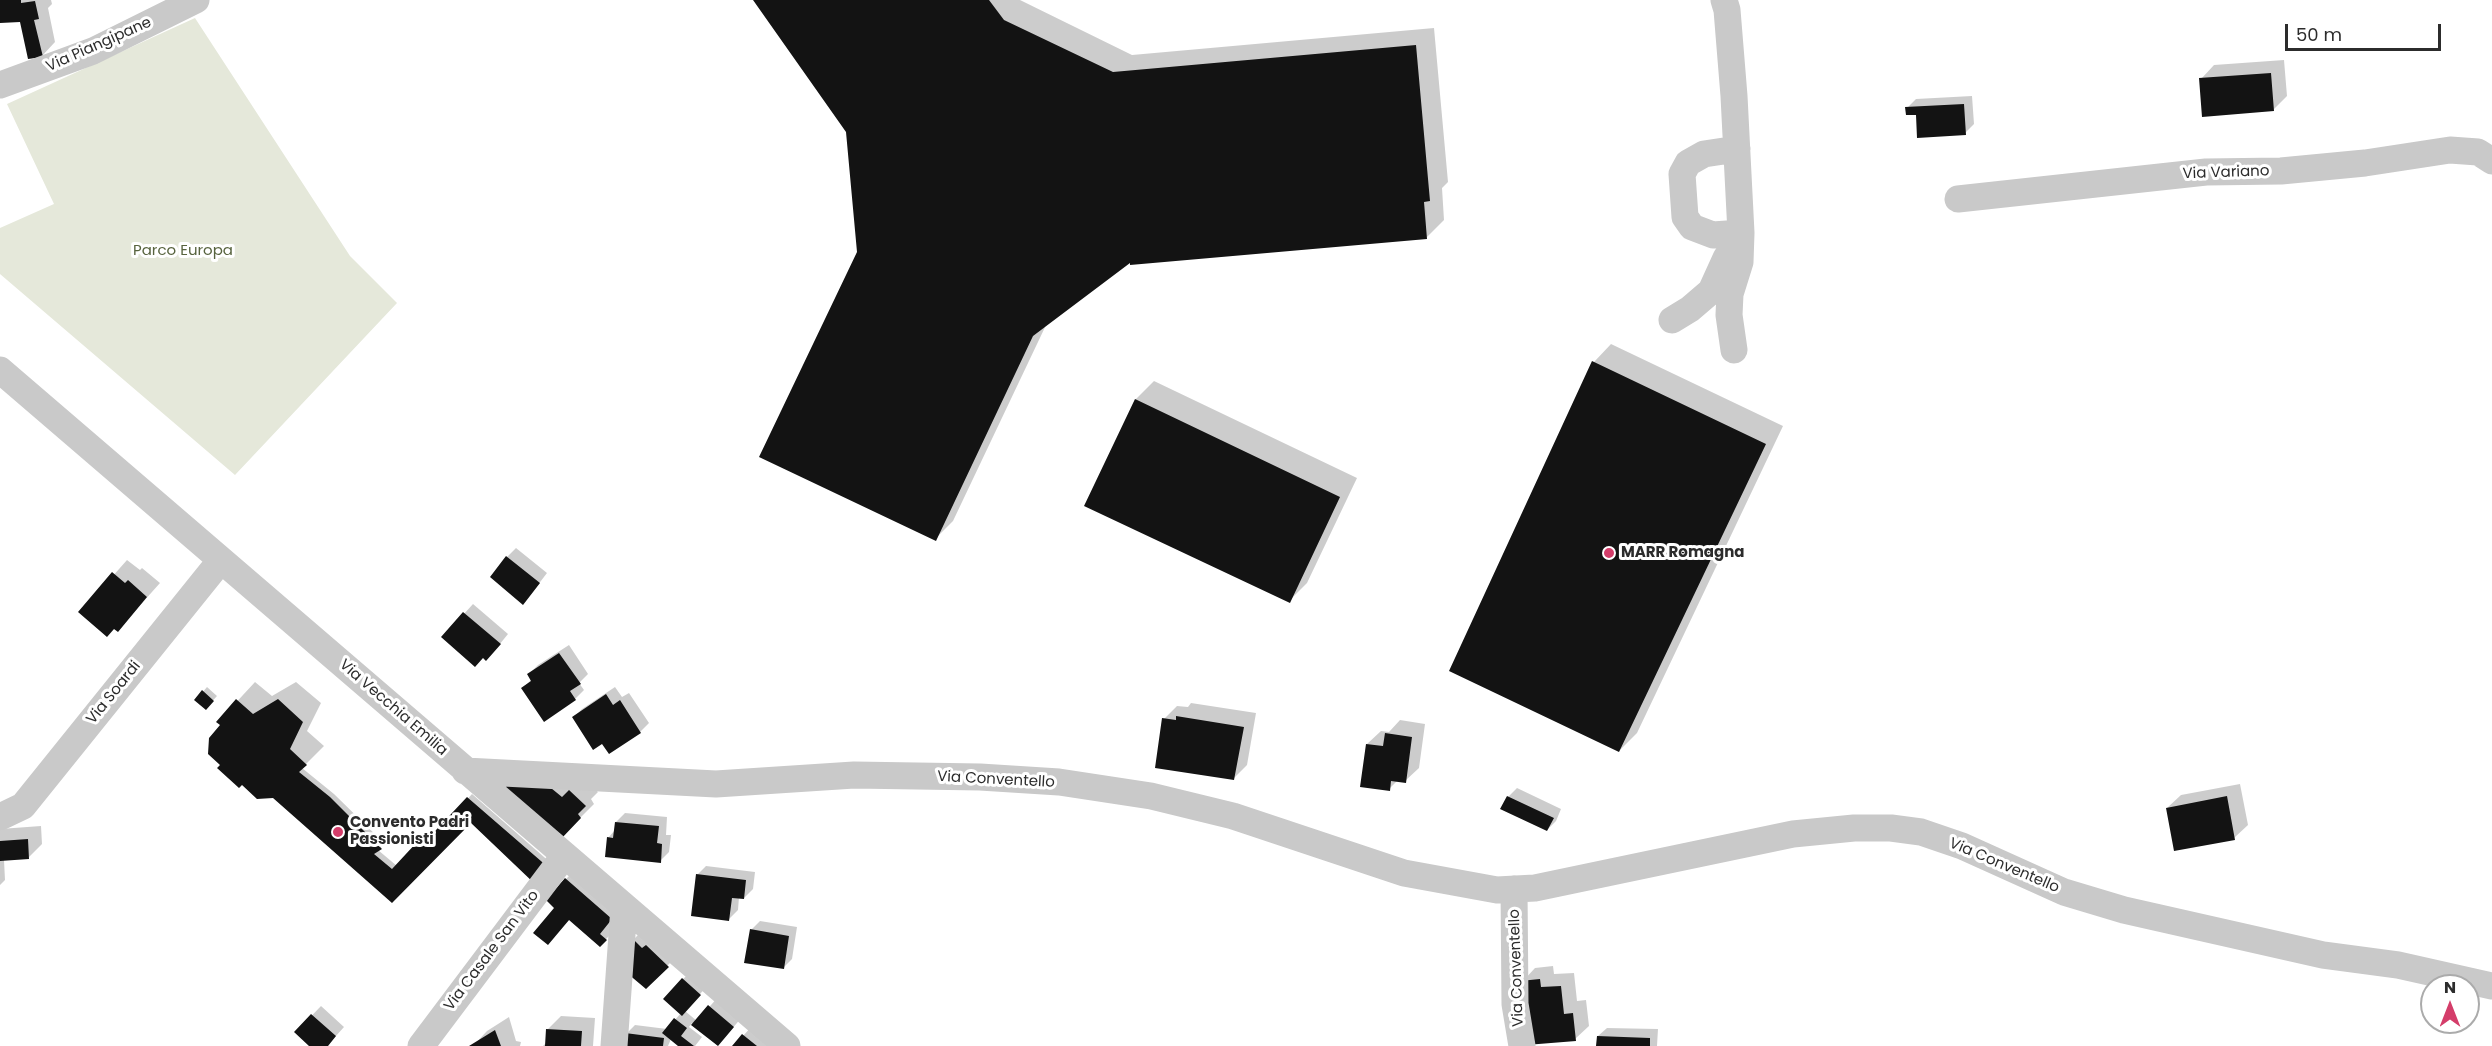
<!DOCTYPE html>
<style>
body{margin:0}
#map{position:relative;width:2492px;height:1046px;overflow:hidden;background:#fff;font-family:Poppins,sans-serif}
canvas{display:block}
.north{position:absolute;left:2420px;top:974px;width:60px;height:60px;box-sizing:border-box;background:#fff;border:2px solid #ababab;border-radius:50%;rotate:0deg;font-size:16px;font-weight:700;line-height:24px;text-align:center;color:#2c2c2c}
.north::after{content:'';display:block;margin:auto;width:21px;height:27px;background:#d43d6a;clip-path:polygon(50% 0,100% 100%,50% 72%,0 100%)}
.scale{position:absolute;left:2285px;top:24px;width:156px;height:27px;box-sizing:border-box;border:3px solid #2c2c2c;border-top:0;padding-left:8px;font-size:18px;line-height:21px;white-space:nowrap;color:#2c2c2c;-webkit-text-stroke:4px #fff;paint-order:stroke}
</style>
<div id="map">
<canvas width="2492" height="1046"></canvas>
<div class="north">N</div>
<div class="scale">50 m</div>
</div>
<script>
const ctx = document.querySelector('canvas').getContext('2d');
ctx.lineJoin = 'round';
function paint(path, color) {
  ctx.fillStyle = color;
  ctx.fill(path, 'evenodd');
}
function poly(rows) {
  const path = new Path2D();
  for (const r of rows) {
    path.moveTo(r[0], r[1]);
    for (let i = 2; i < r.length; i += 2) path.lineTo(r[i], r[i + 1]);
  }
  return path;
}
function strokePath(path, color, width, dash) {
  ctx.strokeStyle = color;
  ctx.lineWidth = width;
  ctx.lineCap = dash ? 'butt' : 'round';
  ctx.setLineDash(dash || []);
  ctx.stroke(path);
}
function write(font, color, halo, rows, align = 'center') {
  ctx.font = font + ' Poppins,sans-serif';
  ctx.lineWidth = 6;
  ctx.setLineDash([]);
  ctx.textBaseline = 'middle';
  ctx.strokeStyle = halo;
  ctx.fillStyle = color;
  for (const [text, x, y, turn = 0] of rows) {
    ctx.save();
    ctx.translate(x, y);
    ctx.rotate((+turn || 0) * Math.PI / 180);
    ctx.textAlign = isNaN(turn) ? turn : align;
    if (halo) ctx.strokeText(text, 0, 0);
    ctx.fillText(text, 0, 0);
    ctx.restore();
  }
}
const green = poly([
 [195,18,350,256,397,303,235,475,0,274,0,228,54,204,7,104]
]);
const shadow = poly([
 [0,0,51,0,52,4,48,8,55,42,42,56,21,20,0,21],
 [755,0,1020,0,1132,55,1434,28,1448,182,1442,188,1444,220,1426,238,1131,260,1047,323,953,521,935,539,858,252,848,132],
 [2284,60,2287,96,2273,110,2201,79,2214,65],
 [1972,96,1974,124,1965,133,1907,108,1916,99],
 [1611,344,1783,426,1637,733,1619,751,1594,362],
 [1154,381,1357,478,1307,583,1289,601,1086,505,1136,399],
 [516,548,547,573,531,594,507,557],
 [127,560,140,570,142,568,160,583,118,630,81,612],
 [473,604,508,634,495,650,443,637],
 [569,645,588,674,579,683,584,690,575,699,544,720,523,688,532,679,529,674,538,665],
 [255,682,272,696,296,682,321,703,307,731,324,746,302,768,334,794,385,844,378,850,397,866,423,838,426,844,472,794,552,864,540,879,471,821,392,901,273,797,222,765,222,725,218,722],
 [207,687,217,696,206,708,196,700],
 [615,687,622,697,629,693,649,723,640,732,602,742,573,718,582,709],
 [1191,703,1256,713,1247,765,1234,778,1164,719,1177,706,1188,707],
 [1400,720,1425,724,1419,768,1405,781,1398,780,1389,789,1367,744,1381,731,1389,732],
 [583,778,598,792,591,799,594,804,561,837,507,787],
 [2240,784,2248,825,2234,838,2167,808,2181,795],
 [1517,788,1561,809,1556,821,1547,830,1508,797],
 [625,813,667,817,666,835,671,835,669,852,660,861,608,838,615,830,616,822],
 [41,826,42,844,28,858,4,860,5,880,0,885,0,829],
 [579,866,624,905,613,932,600,945,570,919,548,943,566,879],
 [706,866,755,872,753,889,744,898,739,897,738,910,729,919,697,875],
 [760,921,797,927,792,959,783,968,751,930],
 [642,931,676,957,646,987,634,939],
 [1553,966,1554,974,1574,973,1577,1001,1586,1000,1589,1026,1575,1039,1522,982,1535,968],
 [692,971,708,985,685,1011,697,1021,718,997,742,1017,726,1036,717,1045,692,1023,689,1027,702,1037,695,1046,680,1046,671,1039,668,1046,625,1046,626,1034,635,1025,667,1029,681,1013,683,979],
 [321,1006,344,1027,327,1046,311,1046,296,1032],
 [561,1016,595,1018,593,1046,543,1046,546,1043,547,1030],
 [509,1017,516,1041,521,1042,520,1046,473,1046,487,1031],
 [752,1026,770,1041,766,1046,734,1046],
 [1607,1028,1658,1029,1657,1046,1598,1046,1598,1036]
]);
const building = poly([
 [0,0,21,0,21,3,35,1,39,19,34,20,43,57,28,59,20,22,0,23],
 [753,0,989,0,1004,20,1113,72,1416,45,1430,201,1424,202,1427,239,1130,265,1130,263,1033,336,936,541,759,457,857,252,846,132],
 [2271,73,2274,111,2202,117,2199,78],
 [1964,104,1966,135,1917,138,1916,115,1906,115,1905,107],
 [1592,361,1766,444,1619,752,1449,671],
 [1135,399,1340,497,1290,603,1084,506],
 [506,556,540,583,523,605,490,577],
 [112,572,125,583,128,580,147,597,118,632,114,629,107,637,78,612],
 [463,612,501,644,486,661,483,658,475,667,441,637],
 [559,653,581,684,570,691,576,700,544,722,521,688,531,681,527,674],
 [202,690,214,701,206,710,194,700],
 [606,694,613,705,620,700,641,733,609,754,602,744,593,750,572,717],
 [236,699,253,714,278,699,303,722,290,749,307,765,299,772,330,797,382,849,374,854,392,869,418,841,421,846,467,797,549,868,536,885,471,823,392,903,273,798,257,799,242,785,239,788,217,768,220,765,208,754,209,738,220,725,216,722],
 [1176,716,1244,727,1234,780,1155,768,1162,718,1176,720],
 [1385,733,1412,737,1406,783,1391,781,1390,791,1360,787,1366,744,1383,746],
 [510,783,551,788,562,797,569,790,586,806,578,814,581,818,561,839,505,787],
 [1507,796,1554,818,1547,831,1500,809],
 [2227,796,2235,840,2174,851,2166,808],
 [615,822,659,826,657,843,662,844,661,863,605,857,607,837,613,838],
 [28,839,29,859,0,861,0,841],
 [696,874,746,880,744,899,732,898,729,921,691,916],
 [565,878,612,919,600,934,607,940,600,947,569,920,548,945,533,933,554,908,546,900],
 [750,929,789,936,784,969,744,963],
 [632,938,642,948,646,945,669,967,646,989,621,968],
 [682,978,701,995,682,1016,663,999],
 [1540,979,1541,987,1561,986,1564,1014,1573,1013,1576,1041,1526,1045,1520,981],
 [708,1005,734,1027,718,1046,691,1025],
 [311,1014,336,1036,328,1046,309,1046,294,1032],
 [674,1018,687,1028,681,1036,694,1046,678,1046,662,1033],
 [546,1029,582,1031,581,1046,545,1046],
 [495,1030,501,1046,469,1046],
 [625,1033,664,1038,663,1046,623,1046],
 [742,1034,757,1046,732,1046],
 [1597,1036,1650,1038,1650,1046,1596,1046]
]);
const minor = poly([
 [1724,0,1727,10,1734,96,1741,233,1740,262,1730,294,1729,315,1734,350],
 [0,85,93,51,196,0],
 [1737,149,1704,154,1688,163,1682,174,1685,217,1692,227,1713,235,1741,233],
 [1958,199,2206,172,2281,171,2365,163,2450,150,2478,152,2492,161],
 [1672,320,1690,309,1711,291,1726,258],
 [0,370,787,1046],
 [465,771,716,784,854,775,980,777,1059,782,1151,796,1233,816,1404,873,1497,890,1535,888,1793,834,1854,828,1891,828,1921,832,1962,846,2064,892,2124,910,2323,955,2398,965,2492,986],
 [0,817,23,806,221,560],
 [1514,889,1515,1004,1522,1046],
 [421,1046,564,856],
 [614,1046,624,907]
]);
const markers = [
 [1609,553,6,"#d43d6a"],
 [338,832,6,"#d43d6a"]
];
const streetNames = [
 ["Via Piangipane",99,45,-24],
 ["Via Variano",2226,173,-2],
 ["Via Soardi",114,693,-51],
 ["Via Vecchia Emilia",393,708,41],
 ["Via Conventello",996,780,3],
 ["Via Conventello",2004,866,23],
 ["Via Casale San Vito",492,951,-53],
 ["Via Conventello",1517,968,-92]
];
const parkNames = [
 ["Parco Europa",183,251]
];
const poiNames = [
 ["MARR Romagna",1621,553],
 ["Convento Padri",350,823],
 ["Passionisti",350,840]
];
paint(green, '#e5e8da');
paint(shadow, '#0003');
paint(building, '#131313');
strokePath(minor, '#c9c9c9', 27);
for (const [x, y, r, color] of markers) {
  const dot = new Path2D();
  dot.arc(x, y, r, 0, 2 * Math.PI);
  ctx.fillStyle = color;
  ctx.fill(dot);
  strokePath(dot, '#fff', 2);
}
write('15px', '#2c2c2c', '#fff', streetNames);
write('15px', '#57633e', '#fff', parkNames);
write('bold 15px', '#2c2c2c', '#fff', poiNames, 'left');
</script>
